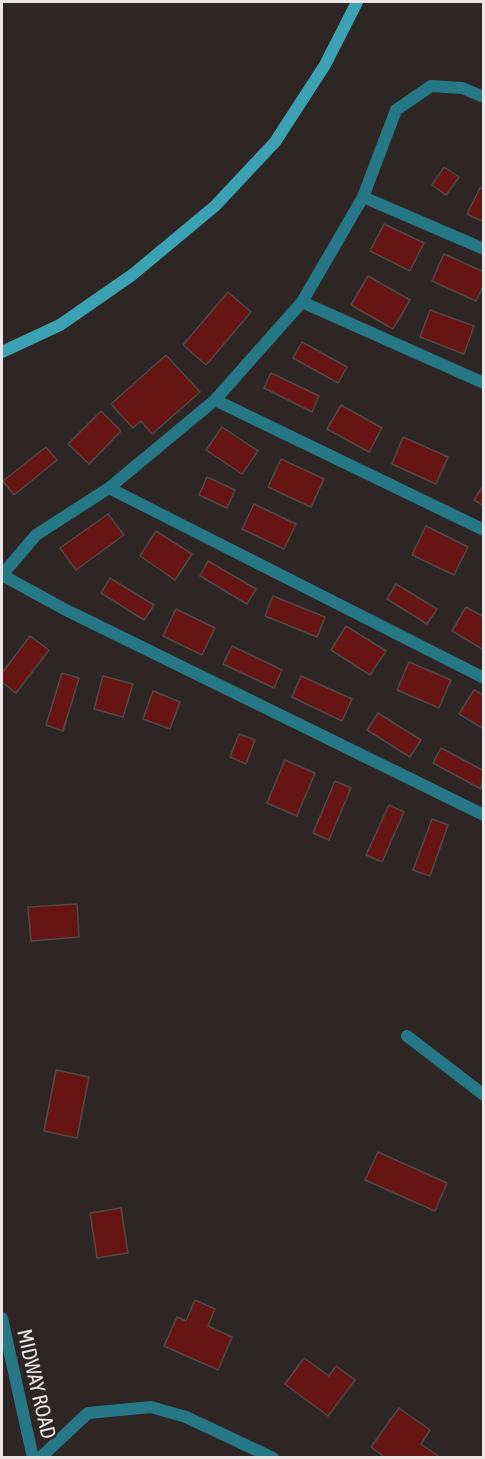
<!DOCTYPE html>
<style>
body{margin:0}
#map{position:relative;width:485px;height:1459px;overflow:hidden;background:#2e2625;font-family:"Asap Condensed",sans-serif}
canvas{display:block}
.frame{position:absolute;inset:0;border:3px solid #ebe6e5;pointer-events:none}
</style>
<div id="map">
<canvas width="485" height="1459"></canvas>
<div class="frame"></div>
</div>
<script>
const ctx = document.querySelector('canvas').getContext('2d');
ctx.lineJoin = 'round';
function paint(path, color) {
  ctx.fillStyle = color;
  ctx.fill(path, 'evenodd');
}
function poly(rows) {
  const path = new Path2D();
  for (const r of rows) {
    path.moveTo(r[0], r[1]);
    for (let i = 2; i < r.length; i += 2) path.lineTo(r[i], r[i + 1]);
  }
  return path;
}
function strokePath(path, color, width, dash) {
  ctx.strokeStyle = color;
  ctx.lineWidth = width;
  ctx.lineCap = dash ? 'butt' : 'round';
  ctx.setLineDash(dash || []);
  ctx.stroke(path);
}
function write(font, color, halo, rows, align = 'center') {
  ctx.font = font + ' "Asap Condensed",sans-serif';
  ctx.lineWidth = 5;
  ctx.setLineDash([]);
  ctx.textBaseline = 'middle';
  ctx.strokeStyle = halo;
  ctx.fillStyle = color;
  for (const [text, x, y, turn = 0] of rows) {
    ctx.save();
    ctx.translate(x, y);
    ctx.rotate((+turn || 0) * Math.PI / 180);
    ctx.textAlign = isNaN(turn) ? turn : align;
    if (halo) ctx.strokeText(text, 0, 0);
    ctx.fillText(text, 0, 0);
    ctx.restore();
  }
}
const building = poly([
 [444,167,459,177,446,195,432,185,444,167],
 [480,188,484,190,484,222,467,214,480,188],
 [384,224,424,243,410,271,370,251,384,224],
 [444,254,484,272,484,284,476,301,432,281,444,254],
 [368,276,410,300,393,329,351,305,368,276],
 [228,292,251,312,206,365,183,345,228,292],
 [430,310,474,326,464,354,420,337,430,310],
 [302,342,347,367,338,383,293,358,302,342],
 [166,355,200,392,152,434,141,421,133,428,111,404,166,355],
 [271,373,319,396,312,412,264,388,271,373],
 [341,405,382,428,369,452,327,429,341,405],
 [101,411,121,431,89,464,68,444,101,411],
 [222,427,258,451,242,474,206,450,222,427],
 [403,437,448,457,436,484,392,464,403,437],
 [46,447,57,460,14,495,3,481,46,447],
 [281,459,324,479,311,507,268,487,281,459],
 [207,477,235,490,227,508,199,495,207,477],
 [484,484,484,506,474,500,484,484],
 [254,504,296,524,284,549,242,529,254,504],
 [108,514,124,535,76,570,60,548,108,514],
 [426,526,468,547,454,575,412,555,426,526],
 [156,531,192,554,175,580,140,556,156,531],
 [208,561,256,589,247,604,200,576,208,561],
 [110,578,154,605,144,620,101,593,110,578],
 [396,584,437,609,427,624,387,599,396,584],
 [273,596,325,617,317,637,265,616,273,596],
 [466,607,484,617,484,650,452,631,466,607],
 [176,609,215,628,202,655,163,636,176,609],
 [346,626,386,651,370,675,331,650,346,626],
 [30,636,49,650,16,693,2,682,2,673,30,636],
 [232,646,282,670,274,688,223,664,232,646],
 [409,662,451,680,439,708,397,690,409,662],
 [62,673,79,678,63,731,46,725,62,673],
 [103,676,133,684,123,717,94,709,103,676],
 [301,676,352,699,342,721,292,697,301,676],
 [474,690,484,695,484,729,459,714,474,690],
 [153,691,180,702,170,729,143,719,153,691],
 [378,713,421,740,410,757,367,730,378,713],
 [239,734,255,740,246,764,230,757,239,734],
 [441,748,484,771,481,789,433,763,441,748],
 [285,760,315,773,297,816,267,803,285,760],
 [335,781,351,788,329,840,313,833,335,781],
 [389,805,404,812,382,862,366,855,389,805],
 [432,819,448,825,430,876,413,870,432,819],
 [77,904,79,937,31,941,28,907,77,904],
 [56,1070,89,1077,77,1138,44,1131,56,1070],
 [378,1152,447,1183,435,1211,365,1180,378,1152],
 [121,1208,128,1253,97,1258,90,1213,121,1208],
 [195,1300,215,1309,208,1326,232,1337,218,1370,164,1346,177,1317,186,1321,195,1300],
 [304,1358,329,1376,336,1366,355,1380,328,1416,285,1384,304,1358],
 [399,1408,430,1430,421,1444,441,1458,386,1458,371,1447,399,1408]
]);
const street = poly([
 [363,197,484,249],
 [302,302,484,383],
 [215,400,484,530],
 [109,488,484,678],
 [2,575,36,535,109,488,215,400,302,302,363,197,396,110,431,86,462,88,484,97],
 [2,575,64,609,484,815],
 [407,1036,484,1095],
 [2,1318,33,1458],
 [40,1458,88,1413,151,1407,186,1417,273,1458]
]);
const secondary = poly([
 [2,352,60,325,132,275,215,206,275,142,325,65,357,2]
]);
const streetNames = [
 ["MIDWAY ROAD",36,1384,77]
];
paint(building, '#671512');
strokePath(building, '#534b49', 1.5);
strokePath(street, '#267886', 12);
strokePath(secondary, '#3ba2b3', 12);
write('21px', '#ebe6e5', '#2e2625', streetNames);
</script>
